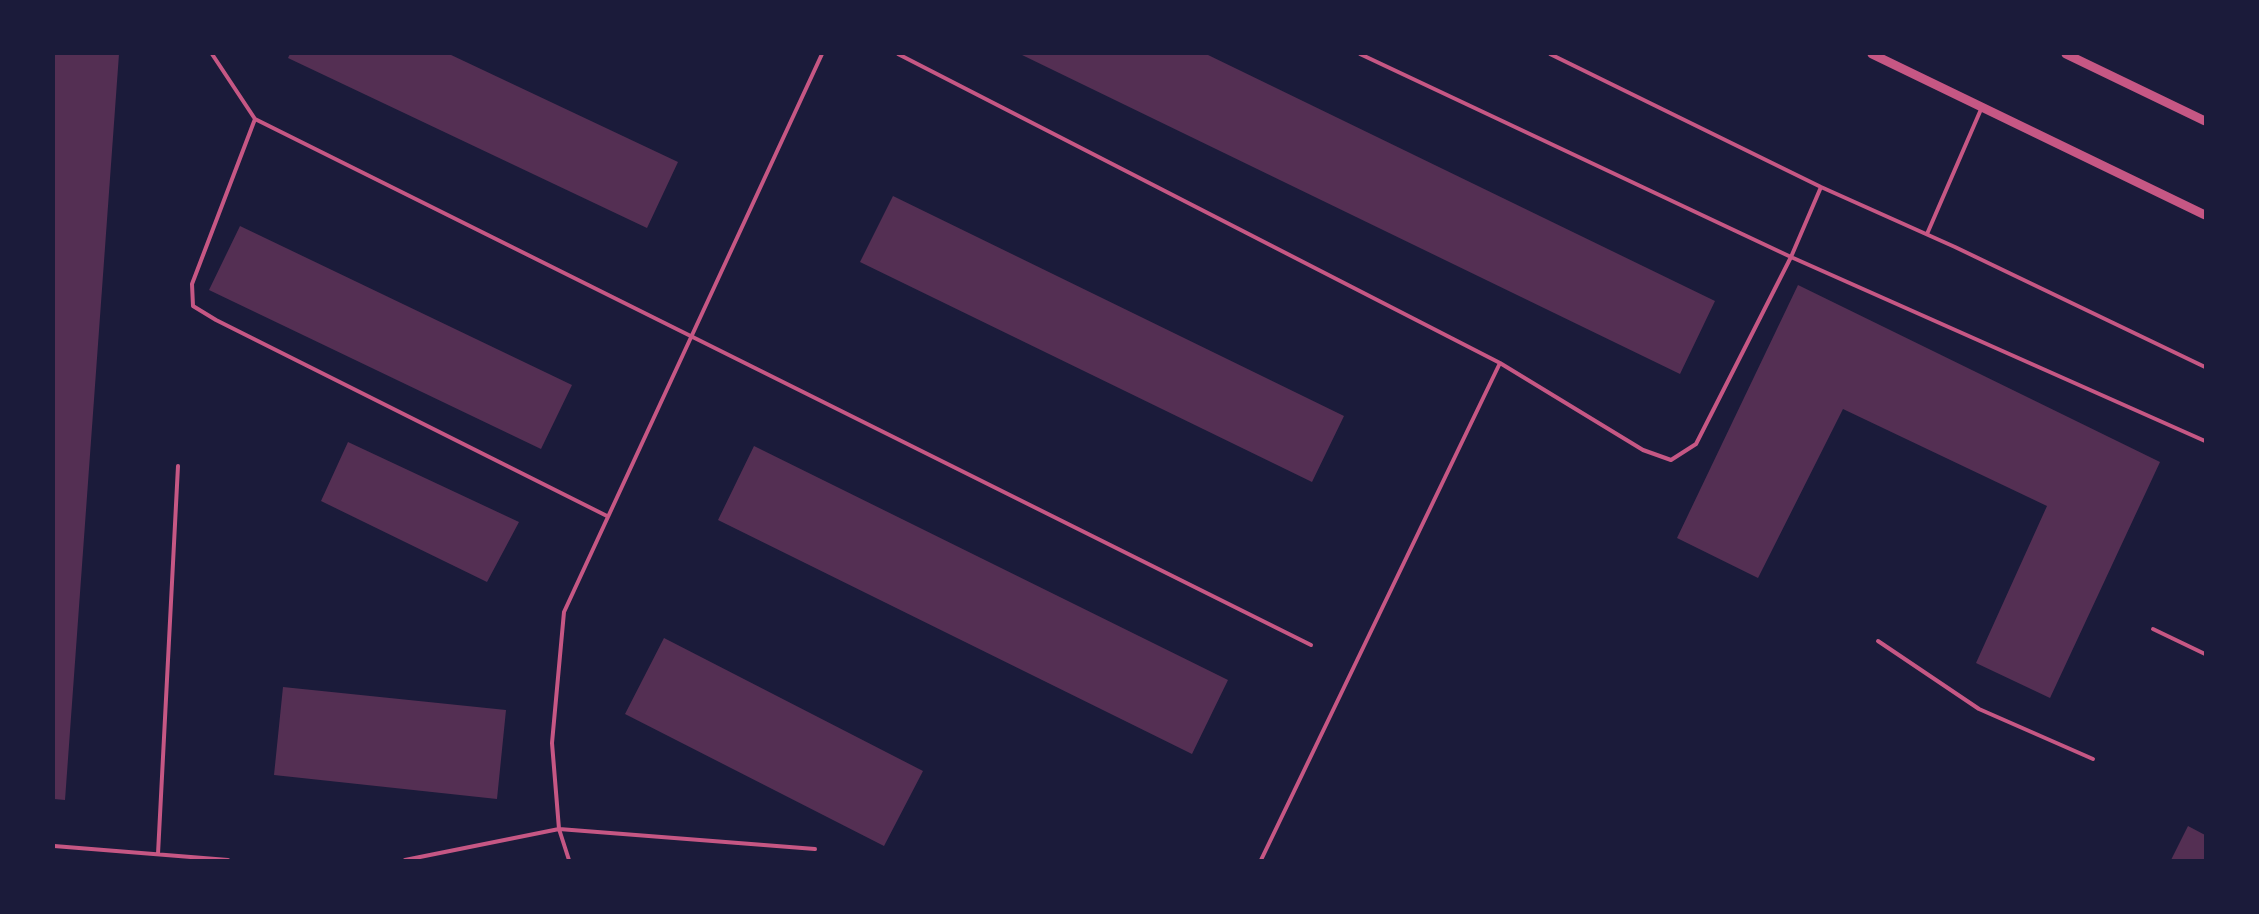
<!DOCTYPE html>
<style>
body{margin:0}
#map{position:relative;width:2259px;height:914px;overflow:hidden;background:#1b1b3a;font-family:Rubik,sans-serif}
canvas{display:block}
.frame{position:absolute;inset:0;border:55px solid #1b1b3a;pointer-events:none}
</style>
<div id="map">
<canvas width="2259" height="914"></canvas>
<div class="frame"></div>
</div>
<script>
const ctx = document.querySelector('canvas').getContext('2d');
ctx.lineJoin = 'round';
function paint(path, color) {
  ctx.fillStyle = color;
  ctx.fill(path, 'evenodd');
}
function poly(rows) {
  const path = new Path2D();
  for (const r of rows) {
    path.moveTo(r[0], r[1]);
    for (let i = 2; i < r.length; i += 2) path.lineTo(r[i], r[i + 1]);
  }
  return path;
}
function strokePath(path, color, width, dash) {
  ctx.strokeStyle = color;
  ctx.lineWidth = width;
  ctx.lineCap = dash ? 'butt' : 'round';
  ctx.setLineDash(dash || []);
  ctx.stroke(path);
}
const building = poly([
 [54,54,119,54,65,800,54,799],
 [290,54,449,54,678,162,647,228,288,58],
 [1020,54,1206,54,1715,301,1680,374],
 [893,196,1344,416,1312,482,860,262],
 [240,226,572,385,541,449,209,290],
 [1798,285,2160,462,2050,698,1976,663,2047,506,1843,409,1758,578,1677,538],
 [348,442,519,522,487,582,321,501],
 [754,446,1228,680,1192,754,718,520],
 [664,638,923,771,884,846,625,714],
 [283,687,506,710,497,799,274,775],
 [2188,826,2205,835,2205,860,2171,860]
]);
const service = poly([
 [212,54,255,119,192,284,193,306,216,320,607,516],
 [898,54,1500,363,1643,450,1671,460,1696,444,1791,257,1821,187],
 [1360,54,1791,257,2205,441],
 [1550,54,1821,187,1955,247,2205,367],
 [255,119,1311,645],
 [1927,234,1982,107],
 [2153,629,2205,654],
 [1878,641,1979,709,2093,759],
 [54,846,228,860],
 [158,854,178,466],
 [405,860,559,829,815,849],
 [569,860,559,829,552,743,564,612,822,54],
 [1261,860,1500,363]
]);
const tertiary = poly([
 [1872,54,2205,215],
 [2066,54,2205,121]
]);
paint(building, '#542f53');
strokePath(service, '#c65784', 4);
strokePath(tertiary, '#c65784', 9);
</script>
